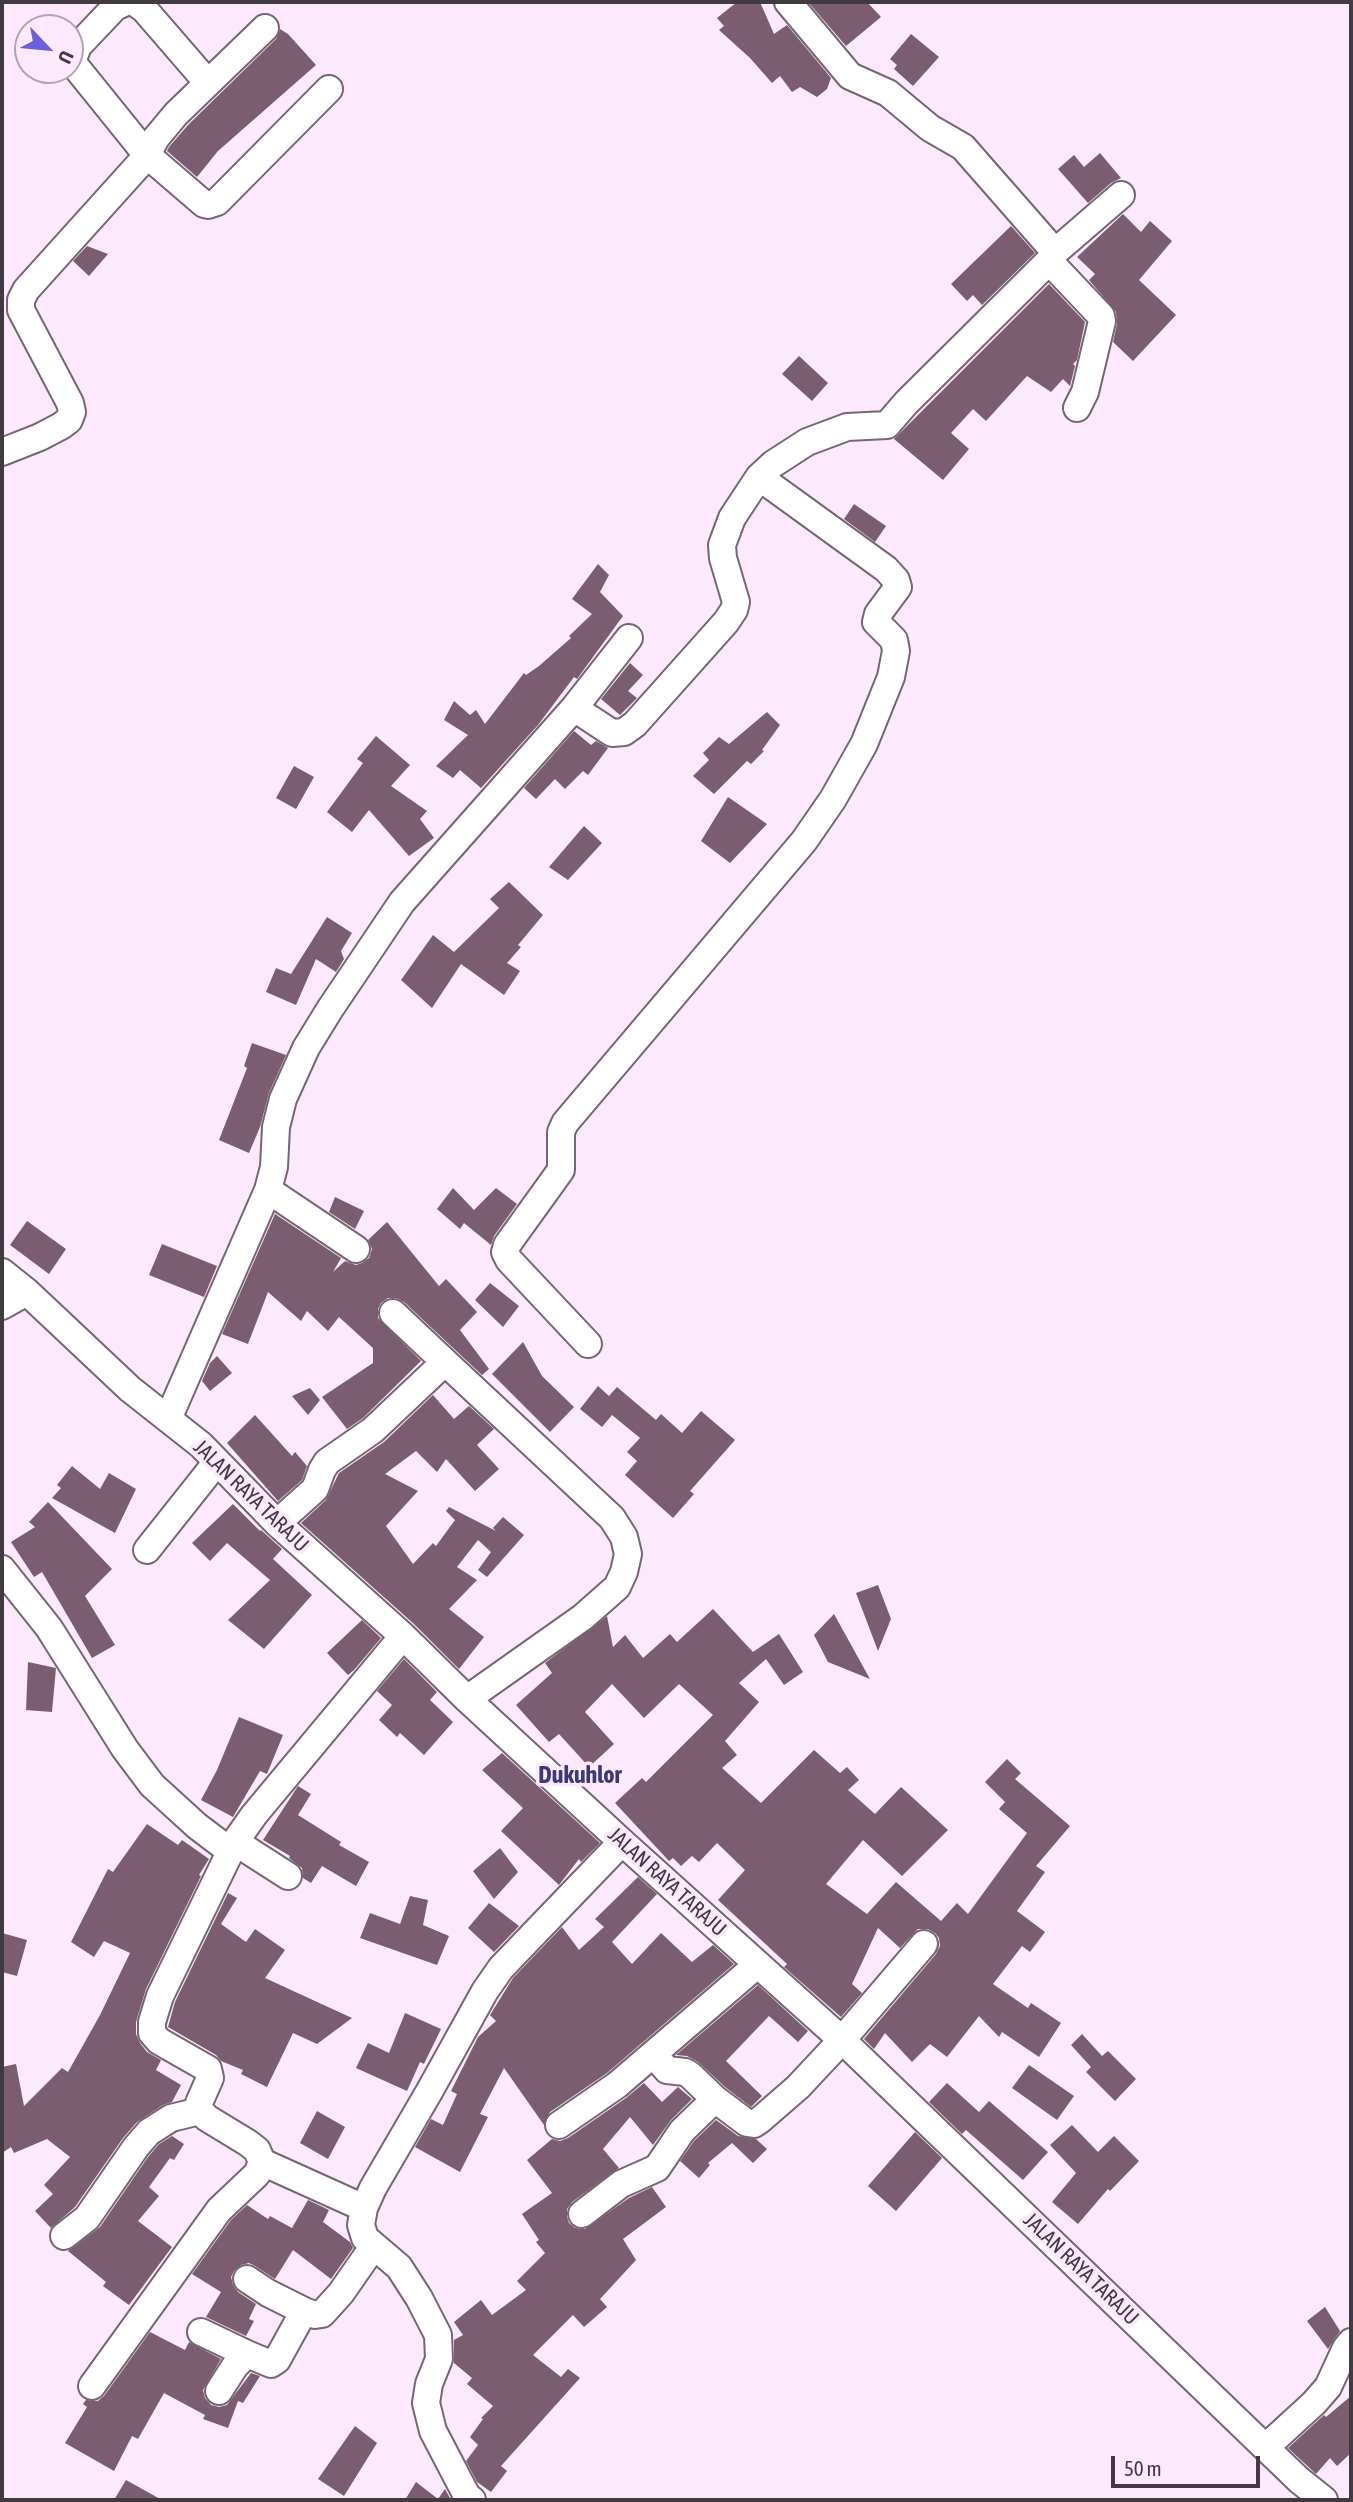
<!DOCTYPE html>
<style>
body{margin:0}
#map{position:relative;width:1353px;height:2502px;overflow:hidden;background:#fce9fc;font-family:"Asap Condensed",sans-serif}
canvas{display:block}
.frame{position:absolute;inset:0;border:4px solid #413a41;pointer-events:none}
.north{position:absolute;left:14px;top:14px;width:70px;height:70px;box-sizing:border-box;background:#fce9fc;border:2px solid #b1a3b1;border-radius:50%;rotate:116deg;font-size:19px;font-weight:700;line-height:28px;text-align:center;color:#413a41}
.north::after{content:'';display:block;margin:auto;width:24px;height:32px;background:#6b60da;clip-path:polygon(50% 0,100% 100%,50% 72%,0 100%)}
.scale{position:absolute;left:1111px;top:2456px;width:149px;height:32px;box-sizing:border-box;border:4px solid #413a41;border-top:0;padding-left:9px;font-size:21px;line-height:24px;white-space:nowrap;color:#413a41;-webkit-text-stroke:5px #fce9fc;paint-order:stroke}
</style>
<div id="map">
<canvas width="1353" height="2502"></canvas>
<div class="frame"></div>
<div class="north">U</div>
<div class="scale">50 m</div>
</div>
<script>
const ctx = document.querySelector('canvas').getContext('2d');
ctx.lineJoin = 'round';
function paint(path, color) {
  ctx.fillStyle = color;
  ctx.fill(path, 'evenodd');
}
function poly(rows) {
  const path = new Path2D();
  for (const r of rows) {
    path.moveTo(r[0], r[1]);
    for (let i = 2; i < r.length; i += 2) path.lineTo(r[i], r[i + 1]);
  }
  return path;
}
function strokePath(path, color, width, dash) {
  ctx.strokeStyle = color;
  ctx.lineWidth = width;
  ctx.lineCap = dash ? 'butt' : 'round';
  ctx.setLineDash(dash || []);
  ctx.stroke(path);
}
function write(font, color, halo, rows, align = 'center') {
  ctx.font = font + ' "Asap Condensed",sans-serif';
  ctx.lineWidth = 7;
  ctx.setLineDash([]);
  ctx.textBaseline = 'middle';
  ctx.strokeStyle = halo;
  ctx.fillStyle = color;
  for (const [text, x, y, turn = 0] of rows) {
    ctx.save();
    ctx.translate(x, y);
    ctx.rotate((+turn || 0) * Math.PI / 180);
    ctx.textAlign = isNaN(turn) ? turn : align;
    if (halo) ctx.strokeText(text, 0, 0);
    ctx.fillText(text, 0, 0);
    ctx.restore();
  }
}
const building = poly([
 [737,2,760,2,774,34,787,25,831,78,827,89,817,97,800,87,792,92,780,76,772,83,750,58,719,30,724,26,717,18],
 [808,2,867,2,881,17,846,46],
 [280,29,288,34,316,65,218,151,197,177,167,151,169,147,188,125,276,39],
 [911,34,939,57,913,86,894,69,897,65,890,59],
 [1100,153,1121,178,1111,183,1088,203,1058,169,1074,155,1084,167],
 [1123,214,1141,232,1150,221,1172,241,1139,280,1176,315,1133,361,1113,342,1117,324,1116,312,1089,280,1095,274,1077,257],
 [1011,226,1035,253,982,305,973,295,967,301,951,284],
 [87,246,108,254,89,276,73,261],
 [1049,284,1085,322,1077,360,1073,364,1075,366,1070,386,1063,379,1051,392,1027,376,986,421,973,409,951,433,969,449,943,480,894,439],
 [799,356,828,383,812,401,782,374],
 [854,504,886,526,875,542,844,519],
 [598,564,609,575,600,592,623,616,577,679,574,677,538,725,481,788,460,770,453,778,436,766,468,735,444,720,454,701,470,715,476,710,485,724,524,673,526,675,539,666,571,638,569,636,592,614,572,599],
 [630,663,643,675,628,691,637,698,620,715,601,699],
 [767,712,780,725,762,750,764,751,751,764,747,761,714,794,693,776,709,760,703,753,719,737,729,744],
 [574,731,591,745,596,741,608,748,588,775,583,771,565,789,555,779,536,799,524,788],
 [376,736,410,765,391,786,427,811,420,819,434,838,409,856,369,810,352,832,327,812,363,763,357,759],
 [294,766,314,777,296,809,276,798],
 [728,797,767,824,730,863,701,841],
 [584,826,602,843,568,880,549,867],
 [509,882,543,915,518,945,521,947,507,963,520,971,504,995,461,964,432,1008,401,980,433,935,454,952,499,908,490,899],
 [327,917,352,933,341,951,344,959,336,972,316,959,296,1005,266,992,276,968,291,974],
 [252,1043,286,1055,269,1093,260,1127,249,1153,219,1140,247,1068,244,1066],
 [453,1188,474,1210,496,1188,517,1204,494,1236,491,1245,464,1223,460,1229,437,1209],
 [335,1197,364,1211,355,1229,329,1212],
 [275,1214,341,1258,333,1272,345,1261,356,1265,362,1263,369,1258,372,1249,368,1240,387,1222,439,1286,446,1279,477,1312,460,1330,489,1369,482,1375,404,1302,396,1298,388,1298,381,1303,378,1309,378,1318,421,1361,363,1418,347,1429,322,1397,373,1363,373,1348,339,1317,328,1331,307,1311,301,1321,268,1292,248,1344,222,1334],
 [27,1221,66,1249,49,1274,10,1245],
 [162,1244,217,1266,204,1297,149,1275],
 [490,1283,519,1306,503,1327,475,1300],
 [523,1342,542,1376,574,1407,550,1432,492,1374],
 [217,1356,232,1373,210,1391,202,1381,210,1363],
 [598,1386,609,1396,617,1387,656,1420,661,1414,682,1433,701,1411,735,1440,690,1491,694,1494,673,1518,625,1475,637,1461,627,1452,640,1438,612,1415,602,1427,580,1409],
 [310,1388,320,1400,308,1415,292,1396],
 [433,1395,454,1419,469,1406,494,1429,477,1445,499,1469,475,1491,446,1459,437,1472,416,1451,385,1474,418,1491,386,1526,413,1564,433,1543,436,1546,455,1520,446,1511,449,1507,496,1531,493,1528,503,1517,524,1535,487,1577,478,1570,491,1552,478,1540,457,1567,477,1580,449,1609,484,1637,459,1669,414,1624,301,1523,326,1500,339,1473,384,1442],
 [255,1415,292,1456,295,1452,307,1466,302,1480,278,1501,227,1443],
 [72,1466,100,1489,109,1473,136,1489,115,1533,52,1498,61,1488,57,1485],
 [48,1502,112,1569,85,1596,115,1645,92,1658,42,1572,34,1577,11,1542,35,1527,29,1522],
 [233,1504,260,1531,261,1530,282,1549,273,1559,312,1595,264,1649,228,1620,270,1580,227,1543,210,1561,192,1543],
 [878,1585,891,1619,878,1651,856,1593],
 [713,1609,753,1652,779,1634,803,1672,784,1685,766,1659,739,1683,759,1702,725,1741,737,1755,722,1768,761,1803,814,1750,840,1773,847,1767,859,1780,848,1790,875,1814,901,1787,948,1830,902,1876,863,1840,826,1884,867,1914,896,1882,941,1921,957,1903,968,1914,1027,1833,999,1809,1005,1802,985,1782,1007,1759,1021,1773,1015,1779,1070,1826,1036,1866,1045,1872,1017,1911,1045,1932,1030,1952,1022,1946,993,1984,1028,2008,1031,2003,1061,2023,1039,2057,1002,2032,999,2037,979,2016,947,2057,930,2044,912,2062,885,2033,874,2049,864,2039,936,1954,940,1946,939,1938,935,1933,928,1929,918,1929,900,1948,878,1928,852,1984,862,1993,841,2017,784,1967,787,1964,718,1900,745,1870,717,1843,699,1862,692,1856,681,1866,673,1858,669,1861,615,1803,642,1778,646,1782,713,1715,679,1684,644,1718,612,1684,585,1712,614,1744,589,1767,559,1734,549,1742,516,1705,552,1673,545,1663,607,1616,613,1647,625,1635,643,1658,670,1634,677,1642],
 [834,1614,870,1679,828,1662,814,1635],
 [362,1620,381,1638,354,1670,348,1675,327,1653],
 [404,1659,437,1692,430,1700,453,1722,424,1755,400,1733,397,1737,379,1720,392,1705,377,1691],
 [28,1662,56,1668,52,1712,26,1710],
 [239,1717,283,1735,267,1774,260,1771,233,1817,201,1800,217,1770],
 [502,1753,600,1843,581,1862,579,1859,559,1885,501,1831,523,1808,482,1770],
 [298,1786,311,1794,298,1815,341,1842,339,1845,369,1862,356,1886,322,1866,311,1883,303,1878,302,1868,289,1858,290,1856,263,1840],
 [147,1824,178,1845,182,1840,209,1859,199,1875,201,1876,146,1989,136,2022,136,2034,140,2043,147,2052,161,2060,156,2070,181,2085,172,2102,163,2105,137,2122,123,2138,75,2207,51,2228,35,2211,53,2194,44,2185,70,2157,47,2139,14,2153,11,2147,2,2153,2,2067,16,2064,24,2106,62,2068,68,2072,100,2015,130,1953,104,1941,94,1957,71,1942,108,1869,113,1872],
 [500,1848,518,1872,494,1899,473,1871],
 [638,1877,657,1894,612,1942,632,1964,661,1933,692,1962,713,1945,734,1964,607,2073,550,2112,544,2125,504,2068,480,2114,488,2117,460,2172,415,2147,431,2119,443,2125,457,2094,451,2091,478,2037,496,2021,490,2015,513,1978,562,1927,579,1950,604,1927,595,1919],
 [228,1893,237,1898,221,1924,246,1942,255,1929,285,1950,265,1978,352,2018,317,2044,293,2033,267,2087,241,2074,243,2070,221,2061,216,2055,168,2027,175,2002],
 [410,1896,428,1900,423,1925,449,1936,437,1965,360,1938,370,1913,400,1924],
 [489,1903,519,1926,494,1952,468,1928],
 [2,1933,27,1940,17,1976,2,1972],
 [758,1985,808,2031,798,2042,769,2016,726,2061,762,2096,751,2107,725,2087,698,2062,687,2056,676,2055],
 [405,2013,441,2029,424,2064,420,2062,407,2091,356,2068,368,2043,389,2053],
 [1082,2034,1102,2056,1108,2051,1136,2079,1115,2101,1086,2072,1091,2067,1071,2045],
 [1029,2065,1074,2096,1057,2120,1012,2088],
 [644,2083,662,2102,678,2087,692,2099,671,2120,653,2145,630,2117,603,2149,619,2168,572,2202,567,2209,567,2217,569,2223,575,2228,585,2229,629,2198,652,2187,666,2207,623,2239,636,2260,600,2299,607,2307,584,2327,573,2315,533,2355,561,2377,568,2369,580,2378,501,2466,507,2471,491,2492,477,2482,466,2461,478,2445,470,2437,483,2419,481,2418,493,2406,467,2384,472,2378,454,2363,454,2340,463,2335,454,2322,481,2300,492,2315,526,2290,517,2281,545,2253,536,2242,539,2240,522,2214,552,2193,527,2160,552,2139,560,2141,568,2138,626,2098],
 [947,2083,979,2112,989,2101,1048,2152,1023,2180,966,2130,962,2134,929,2102],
 [317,2111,345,2127,328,2159,300,2143],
 [716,2120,738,2136,756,2139,767,2149,753,2163,732,2143,708,2163,710,2165,699,2178,680,2161,694,2141],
 [1072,2125,1098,2152,1114,2136,1139,2161,1110,2191,1108,2189,1078,2224,1052,2202,1076,2173,1050,2145],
 [915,2132,942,2158,896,2211,868,2186],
 [172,2136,184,2144,174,2160,170,2158,149,2187,159,2196,138,2221,172,2247,129,2305,103,2286,106,2282,68,2251,100,2227,148,2157,159,2144],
 [308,2200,329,2210,323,2222,350,2242,353,2248,331,2279,293,2250,275,2279,255,2266,249,2263,241,2265,234,2271,231,2277,233,2285,238,2292,256,2304,249,2319,254,2321,246,2336,206,2317,221,2292,192,2274,231,2220,247,2205,268,2219,270,2216,292,2228],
 [1325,2307,1340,2331,1328,2349,1307,2321],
 [150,2332,185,2350,189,2342,221,2359,203,2390,205,2398,211,2405,219,2407,227,2405,251,2373,260,2376,243,2403,238,2401,228,2428,203,2419,205,2415,164,2393,138,2439,132,2436,114,2471,65,2443,87,2407,83,2404,86,2400,98,2401,104,2396],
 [1351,2396,1351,2453,1337,2466,1330,2458,1316,2474,1288,2448,1324,2415,1326,2417],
 [355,2426,377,2443,344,2496,318,2479],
 [126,2480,162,2500,114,2500],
 [416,2482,438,2499,445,2489,451,2500,405,2500]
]);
const minor = poly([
 [126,2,115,7,78,46,73,59,76,67,147,155,204,204,208,205,217,202,329,89],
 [134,2,144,9,208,83],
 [788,2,850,76,888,93,930,128,963,147,1055,252,1049,261],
 [1055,252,1121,195],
 [2,452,40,437,61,426,69,420,72,412,70,403,21,310,21,300,26,290,145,158,156,138,176,114,265,28],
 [574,708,629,638],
 [268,1190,356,1249],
 [2,1272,27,1292,130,1389,201,1445,277,1523,403,1636,467,1699,622,1842,842,2040,1299,2480,1324,2500],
 [2,1306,27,1292],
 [588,1344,509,1260,505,1252,507,1245,561,1170,561,1132,565,1123,804,841,833,799,864,744,891,677,896,651,894,640,876,622,878,614,898,587,896,580,886,569,759,477],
 [445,1362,612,1518,624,1537,628,1554,624,1572,617,1587,583,1617,467,1699],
 [168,1419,268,1190,274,1167,276,1127,283,1099,306,1048,330,1009,402,902,574,708,612,733,624,732,635,724,726,622,734,610,736,602,723,558,722,545,732,518,759,477,773,464,807,442,847,427,887,425,906,403,1049,261,1101,316,1102,321,1085,392,1077,408],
 [277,1523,315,1489,322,1470,327,1462,373,1430,445,1362,393,1313],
 [147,1550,216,1463],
 [2,1569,49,1628,125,1749,152,1785,197,1826,230,1851],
 [235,1842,288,1876],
 [654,2055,667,2070,685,2072,690,2075,715,2099],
 [559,2125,617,2085,757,1965],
 [262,2162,364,2208],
 [582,2214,621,2184,657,2168,682,2131,715,2099,747,2123,754,2124,760,2120,798,2087,842,2040,924,1944],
 [64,2236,87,2218,136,2147,149,2132,171,2118,200,2111],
 [247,2279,268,2293,304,2311],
 [201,2332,247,2354],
 [92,2386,219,2210,257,2174,262,2162,257,2150,248,2143,207,2118,200,2111,199,2103,210,2078,208,2069,159,2041,152,2033,152,2022,160,1996,235,1842,254,1815,403,1636],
 [219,2391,235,2366,247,2354,271,2364,277,2360,304,2311,315,2315,322,2314,341,2293,373,2247],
 [1266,2447,1314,2403,1328,2387,1346,2348,1351,2342],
 [472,2500,467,2496,433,2431,426,2403,429,2384,439,2359,438,2335,419,2298,399,2267,365,2238,361,2225,364,2208,373,2188,429,2092,485,1991,501,1968,622,1842]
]);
const streetNames = [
 ["JALAN RAYA TARAJU",251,1496,44],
 ["JALAN RAYA TARAJU",667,1882,42],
 ["JALAN RAYA TARAJU",1081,2269,44]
];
const quarterNames = [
 ["Dukuhlor",580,1775]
];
paint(building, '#7b5d70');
strokePath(minor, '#766576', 30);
strokePath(minor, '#fff', 26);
write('21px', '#413a41', '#fce9fc', streetNames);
write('bold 24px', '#3d3976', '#fce9fc', quarterNames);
</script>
